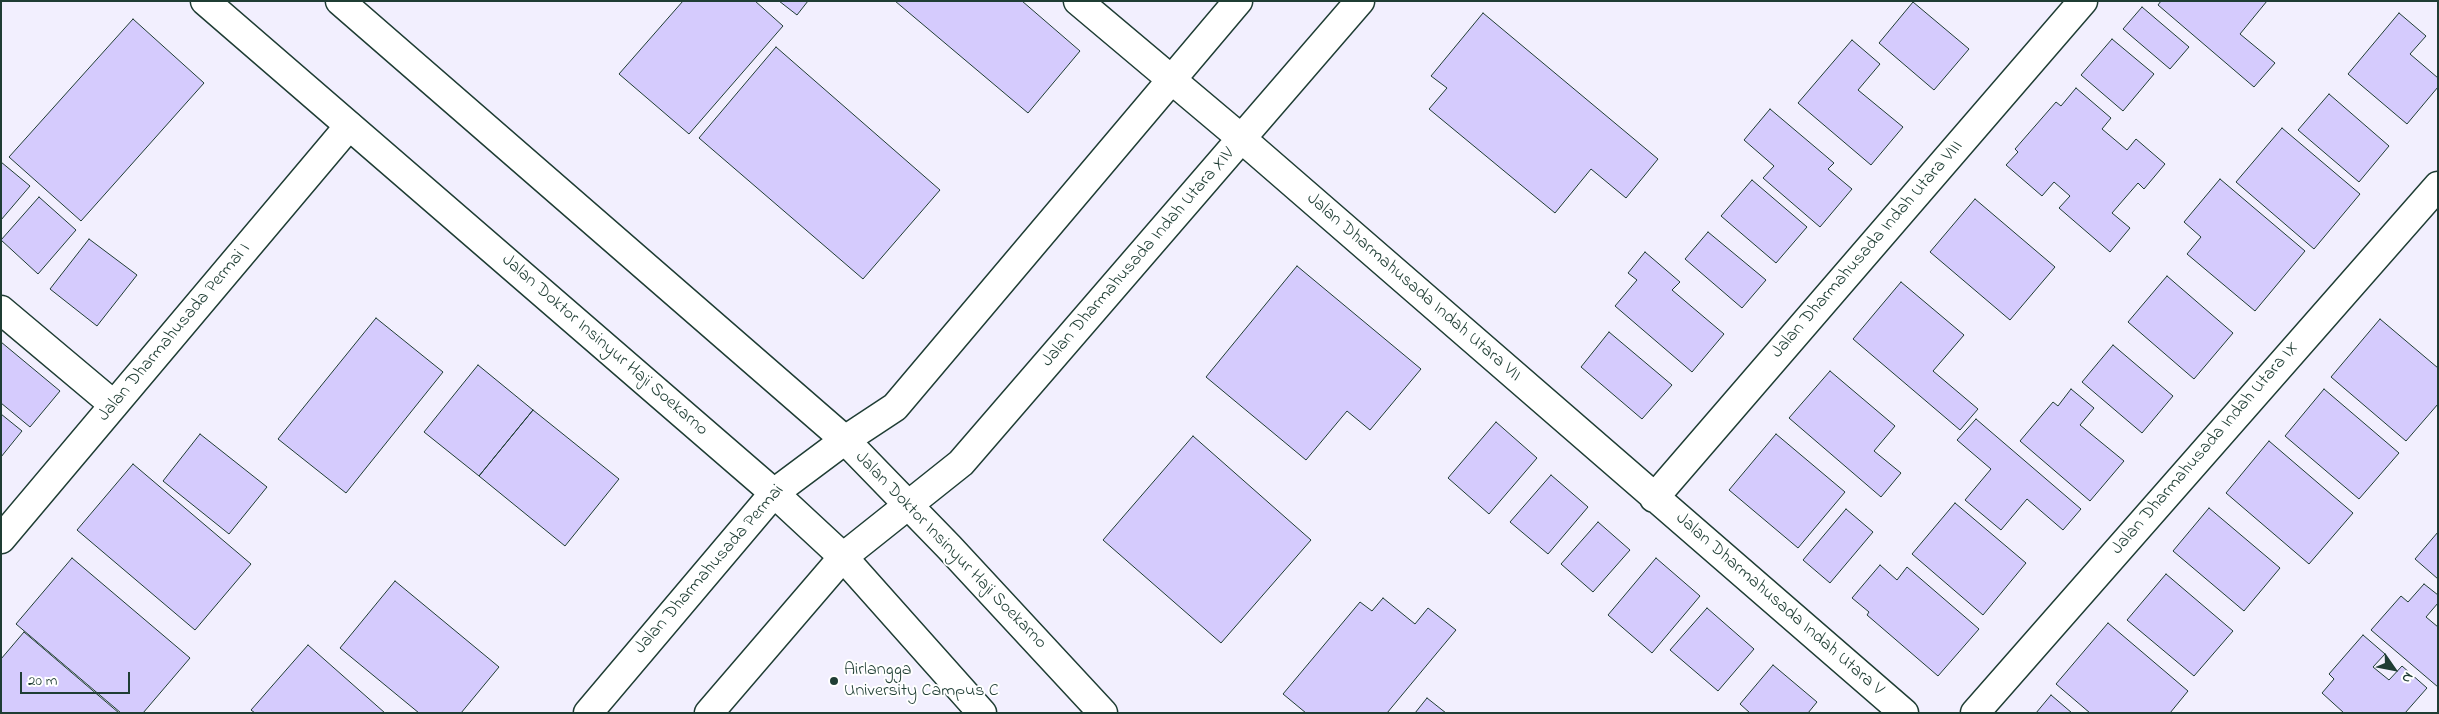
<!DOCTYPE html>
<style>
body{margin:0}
#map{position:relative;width:2439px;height:714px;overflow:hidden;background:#f2effe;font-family:"Indie Flower",sans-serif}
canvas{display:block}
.frame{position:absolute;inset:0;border:2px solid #1f3d34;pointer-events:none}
.north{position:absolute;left:2369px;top:644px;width:50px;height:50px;-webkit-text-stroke:4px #fff;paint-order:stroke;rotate:123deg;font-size:14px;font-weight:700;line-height:20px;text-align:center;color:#1f3d34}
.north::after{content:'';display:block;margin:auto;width:18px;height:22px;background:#1f3d34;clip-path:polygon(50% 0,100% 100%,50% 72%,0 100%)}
.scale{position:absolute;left:20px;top:672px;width:110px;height:22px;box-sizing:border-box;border:2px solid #1f3d34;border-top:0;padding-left:6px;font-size:15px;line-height:18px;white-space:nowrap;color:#1f3d34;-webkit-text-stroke:4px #fff;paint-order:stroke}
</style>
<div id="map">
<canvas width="2439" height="714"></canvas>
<div class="frame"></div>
<div class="north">N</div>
<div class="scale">20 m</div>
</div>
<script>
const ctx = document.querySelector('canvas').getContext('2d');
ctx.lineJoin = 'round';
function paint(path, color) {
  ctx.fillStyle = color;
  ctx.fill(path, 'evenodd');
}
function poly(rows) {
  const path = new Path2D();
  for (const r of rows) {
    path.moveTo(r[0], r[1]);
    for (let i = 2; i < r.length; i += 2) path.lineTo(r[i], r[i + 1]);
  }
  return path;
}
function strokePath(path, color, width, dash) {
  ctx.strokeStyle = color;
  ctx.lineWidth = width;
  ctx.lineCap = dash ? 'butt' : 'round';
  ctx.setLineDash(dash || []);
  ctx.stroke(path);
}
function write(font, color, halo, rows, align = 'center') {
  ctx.font = font + ' "Indie Flower",sans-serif';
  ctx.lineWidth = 4;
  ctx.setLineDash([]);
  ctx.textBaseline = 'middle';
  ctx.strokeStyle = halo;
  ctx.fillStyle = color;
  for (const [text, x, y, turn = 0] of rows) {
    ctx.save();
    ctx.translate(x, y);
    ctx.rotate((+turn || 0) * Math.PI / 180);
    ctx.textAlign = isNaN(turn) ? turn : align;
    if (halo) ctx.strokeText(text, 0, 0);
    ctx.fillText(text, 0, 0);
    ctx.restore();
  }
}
const building = poly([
 [683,1,755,1,783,26,689,134,619,74,683,1],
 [779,1,808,1,797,15,779,1],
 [895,1,1022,1,1080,51,1028,113,895,1],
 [2161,1,2267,1,2240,34,2275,63,2254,87,2158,5,2161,1],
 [1913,2,1969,49,1934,90,1879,43,1913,2],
 [2142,7,2189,47,2170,69,2123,29,2142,7],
 [1483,13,1658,159,1626,198,1591,169,1555,213,1429,109,1447,88,1431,76,1483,13],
 [2399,13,2426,36,2410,54,2438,78,2438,87,2407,124,2348,74,2399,13],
 [133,19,204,83,81,221,9,157,133,19],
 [2112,39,2154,74,2123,111,2081,75,2112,39],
 [1852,40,1880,64,1858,90,1903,127,1871,165,1798,103,1852,40],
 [776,47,940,190,863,279,699,138,776,47],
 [2076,88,2111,118,2102,129,2127,150,2136,139,2165,164,2144,189,2138,183,2112,213,2130,228,2110,252,2059,208,2070,196,2054,182,2042,196,2006,165,2018,152,2015,149,2056,102,2061,106,2076,88],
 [2329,94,2389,146,2359,182,2298,130,2329,94],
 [1770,109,1834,163,1828,169,1852,189,1820,227,1763,178,1774,166,1744,140,1770,109],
 [2282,128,2360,194,2314,249,2236,182,2282,128],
 [1,162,30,186,1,220,1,162],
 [2220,179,2305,251,2255,311,2187,254,2201,237,2184,222,2220,179],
 [1752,180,1807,227,1776,263,1721,216,1752,180],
 [39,197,76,230,38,274,1,240,39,197],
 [1975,199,2055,267,2010,320,1930,252,1975,199],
 [1708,232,1766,280,1742,308,1685,259,1708,232],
 [89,239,137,275,97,326,50,289,89,239],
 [1645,252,1680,282,1672,290,1724,334,1692,372,1615,306,1637,280,1628,273,1645,252],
 [1297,266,1421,369,1370,430,1347,411,1306,460,1206,377,1297,266],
 [2167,276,2233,333,2194,379,2128,322,2167,276],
 [1901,282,1964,335,1933,371,1978,409,1960,430,1853,339,1901,282],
 [376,318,443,372,346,493,278,439,376,318],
 [2380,319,2438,368,2438,404,2406,441,2331,377,2380,319],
 [1609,332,1672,385,1642,419,1581,367,1609,332],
 [1,342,60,391,30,427,1,403,1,342],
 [2113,345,2173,396,2142,433,2082,382,2113,345],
 [478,365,533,410,479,476,424,432,478,365],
 [1830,371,1895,426,1874,451,1901,473,1881,497,1789,418,1830,371],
 [2071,389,2094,408,2080,425,2124,461,2090,501,2020,441,2053,402,2058,406,2071,389],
 [2324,389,2399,453,2359,499,2285,436,2324,389],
 [533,410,619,479,565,546,479,476,533,410],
 [1,414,22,431,1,457,1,414],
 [1976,419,2081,509,2063,530,2027,499,2001,530,1965,500,1991,469,1957,440,1976,419],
 [1496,422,1537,458,1489,514,1448,478,1496,422],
 [200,434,267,487,229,534,163,481,200,434],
 [1776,434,1845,492,1798,548,1729,490,1776,434],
 [1193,436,1311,540,1221,643,1103,540,1193,436],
 [2269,441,2353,513,2309,564,2226,493,2269,441],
 [133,464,251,564,195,630,77,530,133,464],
 [1551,475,1588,507,1548,554,1510,522,1551,475],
 [1955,503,2026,563,1983,615,1912,554,1955,503],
 [2209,508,2280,568,2244,611,2173,551,2209,508],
 [1846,509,1873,532,1830,583,1803,560,1846,509],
 [1598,522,1630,550,1593,592,1561,564,1598,522],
 [2438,532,2438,579,2415,559,2438,532],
 [72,558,190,658,143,713,121,713,16,624,72,558],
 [1656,558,1700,596,1652,653,1608,615,1656,558],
 [1880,565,1897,580,1907,567,1979,629,1938,676,1867,615,1869,612,1852,598,1880,565],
 [2166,574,2233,631,2194,676,2127,620,2166,574],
 [395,581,499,667,461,713,419,713,340,648,395,581],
 [2424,584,2438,595,2438,603,2426,617,2438,627,2438,687,2371,630,2401,596,2408,602,2424,584],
 [1383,598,1415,624,1428,608,1456,630,1387,713,1306,713,1283,694,1360,602,1372,611,1383,598],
 [1707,608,1754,649,1718,691,1670,650,1707,608],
 [2108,623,2188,691,2170,713,2090,713,2056,684,2108,623],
 [24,632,119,713,1,713,1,659,24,632],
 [2363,635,2385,654,2373,667,2389,680,2402,666,2427,688,2405,713,2344,713,2322,693,2334,679,2329,674,2363,635],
 [308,645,385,713,255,713,251,710,308,645],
 [1773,665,1817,702,1808,713,1750,713,1740,704,1773,665],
 [2051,695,2072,713,2036,713,2051,695],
 [1427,698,1446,713,1415,713,1427,698]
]);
const minor = poly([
 [1078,1,1242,139,1904,713],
 [1,310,114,405],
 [1654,498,2083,1],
 [1,539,349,126],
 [588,713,774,493,845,440,895,407,1238,1],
 [709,713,843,557,961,463,1360,1],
 [1975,713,2438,186]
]);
const primary = poly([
 [205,1,774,493,843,557,982,713],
 [340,1,845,440,949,547,1103,713]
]);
const markers = [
 [834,681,5,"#1f3d34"]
];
const streetNames = [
 ["Jalan Dharmahusada Indah Utara VIII",1868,250,-49],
 ["Jalan Dharmahusada Indah Utara XIV",1139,258,-49],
 ["Jalan Dharmahusada Indah Utara VII",1413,288,41],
 ["Jalan Dharmahusada Permai I",175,333,-50],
 ["Jalan Doktor Insinyur Haji Soekarno",604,346,41],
 ["Jalan Dharmahusada Indah Utara IX",2206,449,-49],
 ["Jalan Doktor Insinyur Haji Soekarno",950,551,46],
 ["Jalan Dharmahusada Permai",710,570,-49],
 ["Jalan Dharmahusada Indah Utara V",1779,605,41]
];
const poiNames = [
 ["Airlangga",844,671],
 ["University Campus C",844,692]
];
paint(building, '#d5cbfd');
strokePath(building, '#1f3d34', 1);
strokePath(minor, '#1f3d34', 31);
strokePath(primary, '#1f3d34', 31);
strokePath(minor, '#fff', 28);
strokePath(primary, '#fff', 28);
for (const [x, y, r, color] of markers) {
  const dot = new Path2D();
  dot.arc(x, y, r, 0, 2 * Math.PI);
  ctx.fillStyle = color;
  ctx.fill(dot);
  strokePath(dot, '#fff', 2);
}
write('18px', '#1f3d34', '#fff', streetNames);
write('18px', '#1f3d34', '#fff', poiNames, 'left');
</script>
